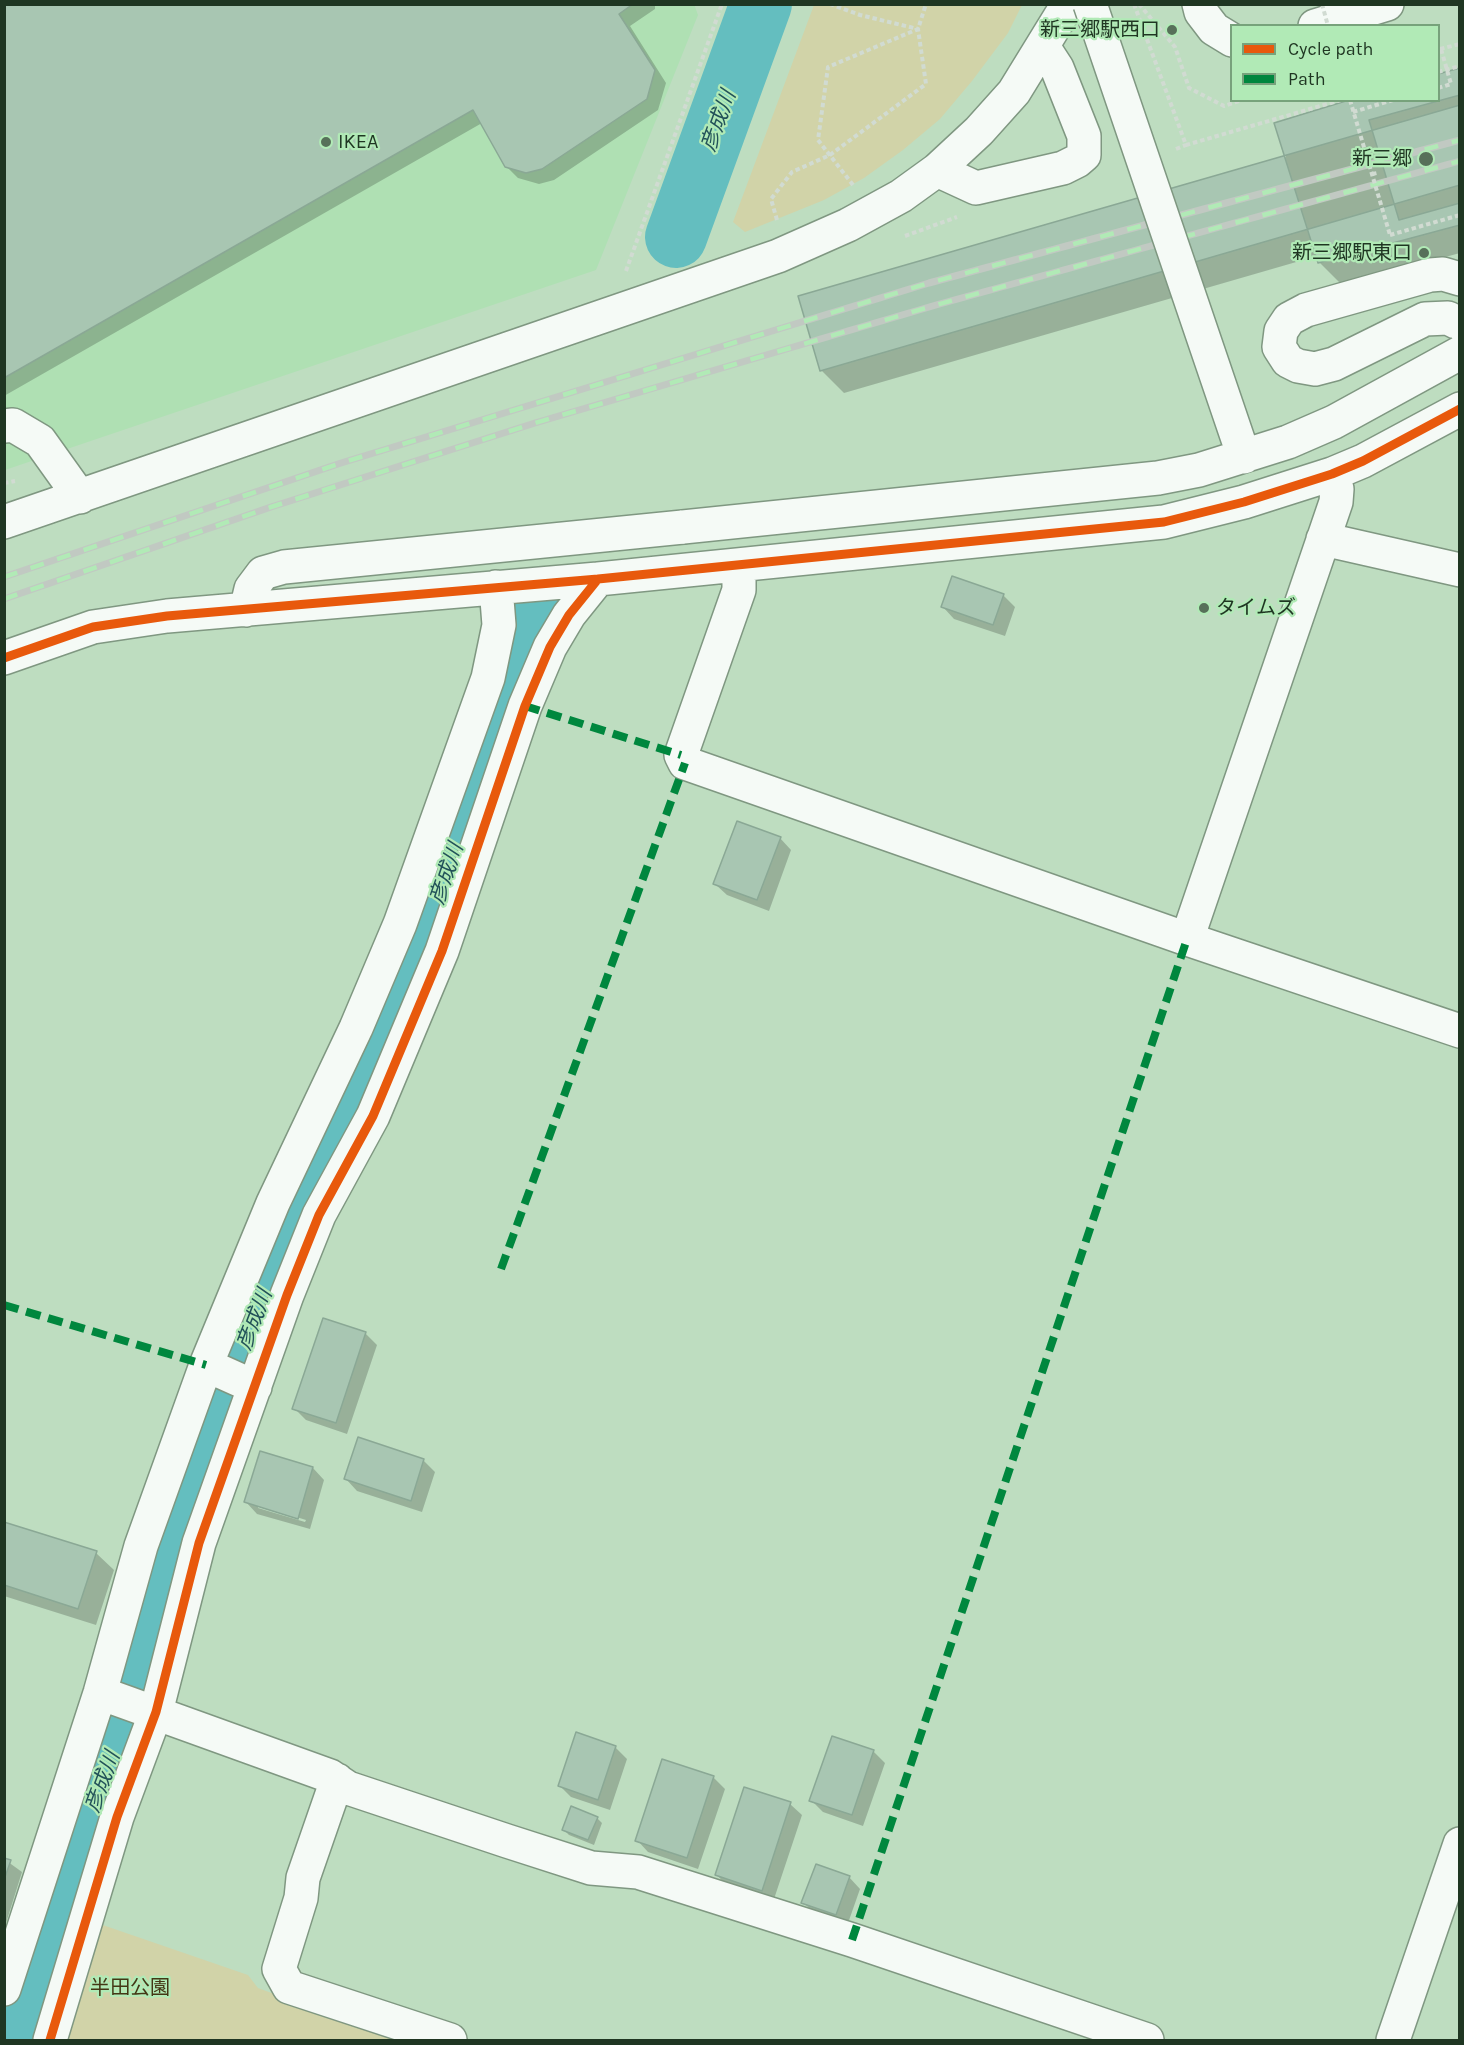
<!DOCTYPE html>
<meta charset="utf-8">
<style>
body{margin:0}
#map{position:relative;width:1464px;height:2045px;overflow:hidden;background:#beddc0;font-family:Karla,sans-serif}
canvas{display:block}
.frame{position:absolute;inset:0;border:6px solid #1f3622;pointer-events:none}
.legend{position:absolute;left:1230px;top:24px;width:210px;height:78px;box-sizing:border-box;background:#b1eab6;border:2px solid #77a27b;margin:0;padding:8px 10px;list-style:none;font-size:18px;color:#1f3622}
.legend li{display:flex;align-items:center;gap:12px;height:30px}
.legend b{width:30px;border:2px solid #77a27b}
</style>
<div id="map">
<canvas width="1464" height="2045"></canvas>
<div class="frame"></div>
<ul class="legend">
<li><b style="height:8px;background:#e8590c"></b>Cycle path</li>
<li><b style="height:8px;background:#00873e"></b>Path</li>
</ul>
</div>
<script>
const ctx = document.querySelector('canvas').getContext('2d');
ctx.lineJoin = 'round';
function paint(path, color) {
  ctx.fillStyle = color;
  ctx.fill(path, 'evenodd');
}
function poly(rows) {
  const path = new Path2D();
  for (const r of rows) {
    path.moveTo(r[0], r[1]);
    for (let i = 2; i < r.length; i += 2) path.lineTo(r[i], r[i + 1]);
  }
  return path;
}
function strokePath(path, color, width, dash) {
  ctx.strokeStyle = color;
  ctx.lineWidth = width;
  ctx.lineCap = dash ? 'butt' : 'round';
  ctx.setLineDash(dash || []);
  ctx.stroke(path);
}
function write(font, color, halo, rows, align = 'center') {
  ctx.font = font + ' Karla,"Noto Sans JP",sans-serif';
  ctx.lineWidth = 4.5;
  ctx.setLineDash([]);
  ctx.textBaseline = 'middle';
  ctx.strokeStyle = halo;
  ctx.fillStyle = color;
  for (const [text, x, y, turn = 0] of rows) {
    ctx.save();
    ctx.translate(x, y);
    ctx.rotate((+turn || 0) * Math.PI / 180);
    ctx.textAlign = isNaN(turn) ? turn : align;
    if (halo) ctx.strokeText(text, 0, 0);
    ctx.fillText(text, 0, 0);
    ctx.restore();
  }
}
const built = poly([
 [694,4,698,15,596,270,5,470,4,5]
]);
const green = poly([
 [814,5,1022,5,1008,33,972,81,940,119,903,150,864,178,824,200,745,232,733,222],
 [94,1922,248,1975,258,1988,399,2040,63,2040]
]);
const shadow = poly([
 [4,4,655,4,655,9,630,26,666,83,658,110,554,180,539,184,518,178,506,166,482,123,4,396],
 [1460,69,1460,253,1342,285,1319,262,1317,256,844,393,821,370,1286,157,1276,124,1438,100],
 [1003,595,1015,607,1005,636,954,619,943,607],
 [780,838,791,850,769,911,727,895,715,884],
 [365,1333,377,1345,347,1434,306,1420,294,1408],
 [359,1439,424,1461,435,1472,422,1512,357,1491,346,1479],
 [313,1468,324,1480,310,1529,257,1514,246,1502],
 [258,1505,306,1520,305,1522,258,1508],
 [4,1523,96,1553,114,1570,96,1625,4,1596],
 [615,1747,627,1759,610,1810,571,1797,560,1786],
 [873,1751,885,1763,863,1826,823,1812,811,1800],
 [713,1777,725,1789,698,1869,648,1852,637,1840],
 [790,1804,802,1815,773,1902,728,1887,717,1875],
 [597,1818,602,1823,594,1845,569,1835,564,1830],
 [4,1859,22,1872,6,1923,4,1922],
 [849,1877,860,1889,847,1926,815,1914,803,1902]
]);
const river = poly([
 [676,237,761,4],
 [20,2040,62,1896,137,1686,173,1548,222,1405,303,1192,435,910,478,793,497,717,534,617]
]);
const building = poly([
 [4,4,633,4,619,14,655,70,647,99,542,169,526,173,505,167,473,110,4,378,4,4],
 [1460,68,1460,95,1369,120,1399,220,1460,203,1460,225,1318,263,1274,123,1349,100,1438,100,1438,74,1460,68],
 [1460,105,1460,185,820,371,798,296,1460,105],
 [952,576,1004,594,993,625,941,607,952,576],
 [737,821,781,837,757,900,713,884,737,821],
 [323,1318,366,1332,336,1423,292,1409,323,1318],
 [358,1437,424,1459,411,1501,344,1479,358,1437],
 [260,1451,313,1467,298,1519,244,1502,260,1451],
 [4,1522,97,1551,78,1609,4,1585,4,1522],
 [576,1732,616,1746,598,1800,558,1786,576,1732],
 [832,1736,874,1750,852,1815,809,1801,832,1736],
 [662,1759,714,1776,687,1858,635,1841,662,1759],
 [744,1787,791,1802,762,1891,715,1875,744,1787],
 [571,1806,598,1817,588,1840,562,1830,571,1806],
 [4,1858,11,1860,4,1880,4,1858],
 [816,1864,850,1876,836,1915,801,1903,816,1864]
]);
const path = poly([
 [1134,4,1186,145,1341,100],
 [1139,4,1175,47,1189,88,1224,106,1242,100],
 [1440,49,1460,44],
 [1438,72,1460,66],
 [1438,88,1451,84,1441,49],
 [1353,112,1393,100],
 [1176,149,1186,145],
 [1372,174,1377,173],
 [853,185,818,140,828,67,918,29,926,4],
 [777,220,771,199,792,172,830,155,926,84,918,29,860,15,830,4],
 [1390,235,1460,215],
 [905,236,957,217],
 [626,271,722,4],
 [4,483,15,481]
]);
const minor = poly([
 [1199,4,1201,12,1214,29,1232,40],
 [1315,26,1387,4],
 [937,170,976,188,1063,168,1077,161,1084,155,1084,136,1057,68,1044,48],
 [1460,279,1443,274,1430,275,1306,310,1289,319,1281,331,1279,347,1288,361,1298,366,1315,369,1334,364,1425,319,1448,318,1460,324],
 [4,426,13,425,40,441,80,497],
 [4,522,778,256,848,225,901,196,937,170,979,131,1014,92,1068,4],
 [1323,539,1460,570],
 [739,565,739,590,681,755,685,763,1187,939,1460,1031],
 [246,610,251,589,263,573,284,567,683,527],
 [4,658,93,627,167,616,598,579,1164,522,1244,502,1332,474,1363,461,1460,409],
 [1187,939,1336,502,1337,489,1332,474],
 [206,1365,255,1387],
 [100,1693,330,1776,348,1788,507,1841,591,1868,638,1872,852,1940,1147,2040],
 [337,1780,303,1878,301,1898,279,1969,289,1987,450,2040],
 [4,1989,100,1693,141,1546,206,1365,273,1203,356,1028,400,924,488,678,499,625,496,587],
 [50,2040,117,1817,156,1712,199,1543,287,1295,319,1215,373,1116,442,951,525,706,550,647,569,615,598,579],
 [1393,2040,1460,1844]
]);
const rail = poly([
 [4,577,341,463,929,283,1460,140],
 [4,599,271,507,535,423,936,305,1460,161]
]);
const pathBridge = poly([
 [1322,4,1328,26],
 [1350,100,1390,235]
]);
const minorBridge = poly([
 [1090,4,1244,457],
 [683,527,1158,478,1199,470,1288,442,1334,422,1460,353]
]);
const quiet = poly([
 [525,706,681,755],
 [501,1269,685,763],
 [4,1305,206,1365],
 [852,1940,1187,939]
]);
const cycleway = poly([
 [4,658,93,627,167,616,598,579,1164,522,1244,502,1332,474,1363,461,1460,409],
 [50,2040,117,1817,156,1712,199,1543,287,1295,319,1215,373,1116,442,951,525,706,550,647,569,615,598,579]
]);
const markers = [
 [1172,30,6,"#577059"],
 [326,142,6,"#577059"],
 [1426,159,8,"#577059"],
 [1424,253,6,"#577059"],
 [1204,608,6,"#577059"]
];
const poiNames = [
 ["新三郷駅西口",1160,30],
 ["IKEA",338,142,"left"],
 ["新三郷",1412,159],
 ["新三郷駅東口",1412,253],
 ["タイムズ",1216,608,"left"]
];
const parkNames = [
 ["半田公園",130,1988]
];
const waterNames = [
 ["彦成川",719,121,-70],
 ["彦成川",447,874,-71],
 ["彦成川",255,1320,-69],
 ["彦成川",103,1782,-70]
];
paint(built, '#afe0b3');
paint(green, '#d1d3a8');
paint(shadow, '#0003');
strokePath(river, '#64bebf', 62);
paint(building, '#a8c6b2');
strokePath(building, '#8aa895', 1.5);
strokePath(minor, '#7f9781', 36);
strokePath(path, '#d1dbd2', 4, [4.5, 3]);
strokePath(minor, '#f5faf6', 33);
strokePath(rail, '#c1c9c2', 7);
strokePath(rail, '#b1eab6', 4.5, [14]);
strokePath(minorBridge, '#7f9781', 36, []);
strokePath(pathBridge, '#d1dbd2', 4, [4.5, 3]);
strokePath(minorBridge, '#f5faf6', 33);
strokePath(quiet, '#00873e', 8, [15, 8]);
strokePath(cycleway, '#e8590c', 9);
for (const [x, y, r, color] of markers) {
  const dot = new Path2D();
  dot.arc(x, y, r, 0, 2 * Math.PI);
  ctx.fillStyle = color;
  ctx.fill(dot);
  strokePath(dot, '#b1eab6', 2);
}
write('20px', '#1f3622', '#b1eab6', poiNames, 'right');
write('20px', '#443715', '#b1eab6', parkNames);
write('italic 21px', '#225259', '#b1eab6', waterNames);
</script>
